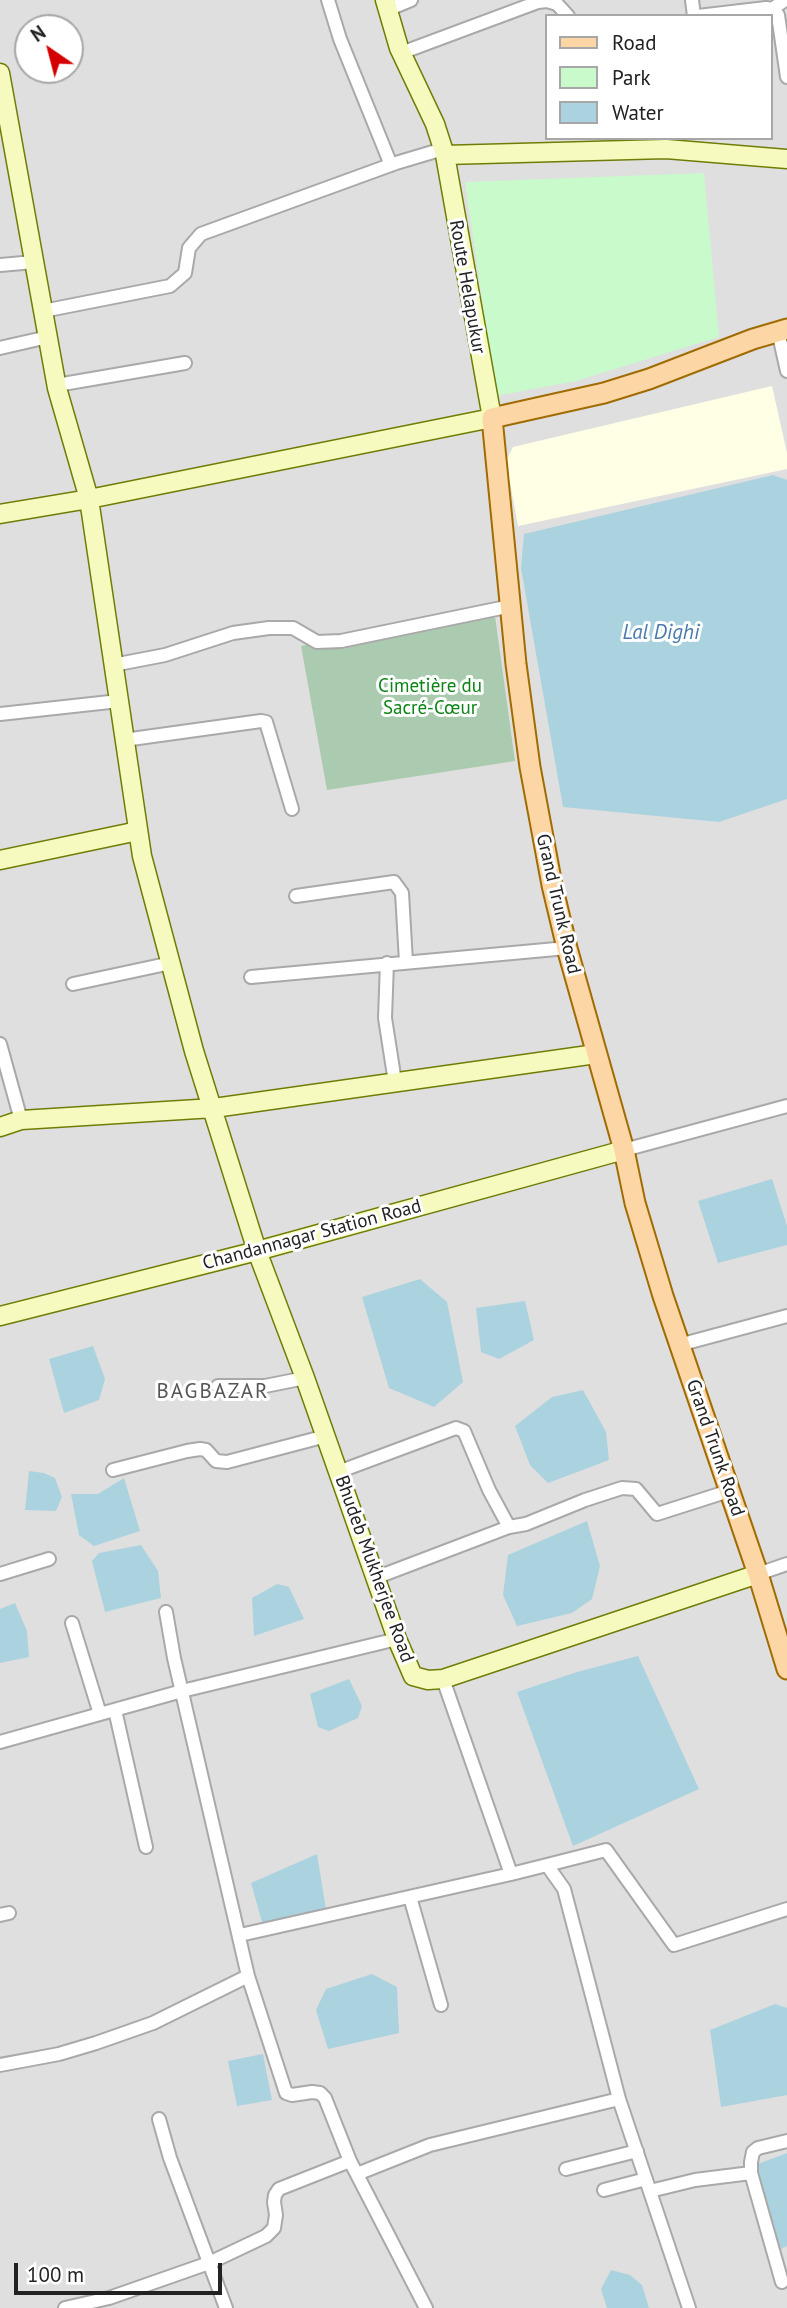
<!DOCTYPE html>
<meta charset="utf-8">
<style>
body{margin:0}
#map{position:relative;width:787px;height:2308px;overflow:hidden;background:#f2efe9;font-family:"PT Sans",sans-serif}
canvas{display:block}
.legend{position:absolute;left:545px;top:14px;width:228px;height:126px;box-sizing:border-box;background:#fff;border:2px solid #a7a7a7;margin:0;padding:9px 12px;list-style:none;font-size:21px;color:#222}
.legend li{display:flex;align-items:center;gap:14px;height:35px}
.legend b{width:35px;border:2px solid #a7a7a7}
.north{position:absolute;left:14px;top:14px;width:70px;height:70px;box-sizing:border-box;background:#fff;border:2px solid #a7a7a7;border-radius:50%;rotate:325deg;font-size:19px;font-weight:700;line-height:28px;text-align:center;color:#222}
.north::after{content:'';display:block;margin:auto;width:24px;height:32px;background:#d40000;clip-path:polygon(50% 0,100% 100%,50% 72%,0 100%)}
.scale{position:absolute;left:14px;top:2263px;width:208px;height:32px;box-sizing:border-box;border:4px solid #222;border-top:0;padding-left:9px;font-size:21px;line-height:24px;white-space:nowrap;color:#222;-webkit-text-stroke:5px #fff;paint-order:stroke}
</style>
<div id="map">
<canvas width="787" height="2308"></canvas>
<ul class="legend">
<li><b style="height:9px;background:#fcd6a4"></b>Road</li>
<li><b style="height:19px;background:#c8facc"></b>Park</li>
<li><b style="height:19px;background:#aad3df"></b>Water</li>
</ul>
<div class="north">N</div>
<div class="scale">100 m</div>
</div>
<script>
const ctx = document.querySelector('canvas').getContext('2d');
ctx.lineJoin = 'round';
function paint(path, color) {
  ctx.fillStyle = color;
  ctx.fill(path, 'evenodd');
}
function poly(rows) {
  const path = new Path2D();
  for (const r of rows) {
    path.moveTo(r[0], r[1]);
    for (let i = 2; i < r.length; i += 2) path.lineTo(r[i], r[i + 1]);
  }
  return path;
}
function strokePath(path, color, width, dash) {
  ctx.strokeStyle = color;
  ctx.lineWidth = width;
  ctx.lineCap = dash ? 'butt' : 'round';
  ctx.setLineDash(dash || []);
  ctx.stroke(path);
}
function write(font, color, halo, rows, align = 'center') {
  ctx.font = font + ' "PT Sans",sans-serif';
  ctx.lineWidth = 6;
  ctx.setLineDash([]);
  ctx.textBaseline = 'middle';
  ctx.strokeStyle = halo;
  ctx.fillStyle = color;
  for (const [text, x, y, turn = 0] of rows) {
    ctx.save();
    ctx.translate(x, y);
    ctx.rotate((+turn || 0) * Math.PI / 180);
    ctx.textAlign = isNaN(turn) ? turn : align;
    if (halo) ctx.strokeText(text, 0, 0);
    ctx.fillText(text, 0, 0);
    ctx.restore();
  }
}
const residential = poly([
 [0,0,787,0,787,2308,0,2308],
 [547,16,771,16,771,138,547,138],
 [28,28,70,28,70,70,28,70]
]);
const education = poly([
 [772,386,787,453,787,469,518,526,506,461,513,447]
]);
const cemetery = poly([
 [494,609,515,761,327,790,301,646]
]);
const park = poly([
 [704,173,719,337,576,381,496,396,465,182]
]);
const water = poly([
 [773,475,787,480,787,799,719,822,563,807,521,568,524,534],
 [772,1179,787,1226,787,1245,718,1263,698,1201],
 [420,1279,447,1302,463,1382,434,1407,389,1388,362,1297],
 [525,1301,534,1340,499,1359,481,1352,476,1308],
 [93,1346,105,1379,99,1400,64,1413,49,1359],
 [583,1390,606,1432,609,1460,548,1483,530,1465,515,1426,552,1397],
 [29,1471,44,1473,55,1478,62,1497,56,1511,25,1510],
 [124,1478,140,1531,94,1546,79,1535,71,1494,98,1494],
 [587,1521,600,1566,592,1599,572,1613,517,1626,503,1595,508,1555],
 [141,1545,158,1571,161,1598,105,1612,92,1561,99,1553],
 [277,1584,289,1587,304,1619,254,1636,252,1598],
 [15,1603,27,1631,29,1657,0,1663,0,1609],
 [638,1656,699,1789,573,1846,517,1692,577,1672],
 [349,1679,362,1706,358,1718,329,1731,318,1727,310,1694],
 [317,1854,326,1909,264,1929,251,1883],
 [372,1974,397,1987,399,2033,328,2049,316,2010,326,1989],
 [775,2004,787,2008,787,2095,721,2107,710,2030],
 [263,2054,272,2100,237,2106,228,2061],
 [787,2153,787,2246,781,2249,755,2165],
 [611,2270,630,2275,642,2285,649,2308,607,2308,601,2289]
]);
const street = poly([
 [328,0,340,39,391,165],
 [692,0,694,16],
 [772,9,785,0],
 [387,10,411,0],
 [698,16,766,8,772,9,778,15,787,77],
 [401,53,538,2,547,1,557,4,568,16],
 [0,265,34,262],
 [43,311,170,286,185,273,189,248,201,234,396,163,443,149],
 [778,331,787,371],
 [0,348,48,337],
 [57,385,185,363],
 [113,665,165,655,233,633,269,628,293,628,317,642,341,641,511,606],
 [0,714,119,701],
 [124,740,261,721,266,722,292,809],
 [296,896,394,882,402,893,406,962],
 [387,963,385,1018,395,1082],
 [251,977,567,948],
 [73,984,171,963],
 [0,1044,21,1120],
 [624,1150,787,1106],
 [679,1345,787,1316],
 [218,1386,265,1386,305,1378],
 [113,1470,187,1451,200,1449,206,1450,216,1461,227,1462,326,1436],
 [338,1472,456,1428,464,1431,489,1490,509,1527,526,1524,585,1500,622,1488,636,1489,657,1514,729,1491],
 [0,1574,49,1559],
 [758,1574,787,1564],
 [375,1578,509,1527],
 [72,1623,100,1714],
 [443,1679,511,1874,547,1865,564,1889,619,2099,689,2308],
 [115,1710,146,1847],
 [0,1742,182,1691,397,1639],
 [547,1865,606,1850,674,1945,787,1909],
 [410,1897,441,2005],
 [0,1915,9,1913],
 [240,1935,511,1874],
 [248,1976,286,2093,292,2095,312,2092,320,2093,325,2098,350,2161,426,2308],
 [0,2065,59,2054,96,2043,153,2023,248,1976,174,1658,166,1612],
 [159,2119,170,2158,226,2308],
 [566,2169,637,2151],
 [357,2174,430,2145,619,2099],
 [604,2190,646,2179],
 [650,2191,695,2180,751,2173],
 [782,2282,751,2173,751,2162,753,2152,758,2148,787,2141],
 [65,2308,109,2298,209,2263,266,2236,274,2228,276,2215,274,2202,275,2195,279,2189,350,2161]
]);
const secondary = poly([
 [0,73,57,388,89,499,142,856,194,1051,257,1251,305,1378,397,1639,413,1676,428,1680,443,1679,758,1574],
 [445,155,666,149,787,159],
 [0,514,89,499,492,418,445,155,435,124,399,48,385,0],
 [0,860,138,831],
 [0,1127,21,1120,214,1108,596,1054],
 [0,1316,257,1251,624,1150]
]);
const primary = poly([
 [787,329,753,339,649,379,604,393,492,418,516,664,530,767,552,885,567,948,624,1150,635,1203,663,1296,758,1574,787,1669]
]);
const streetNames = [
 ["Route Helapukur",467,287,80],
 ["Grand Trunk Road",558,904,77],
 ["Chandannagar Station Road",312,1235,-15],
 ["Grand Trunk Road",715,1448,71],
 ["Bhudeb Mukherjee Road",374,1569,70]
];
const parkNames = [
 ["Cimetière du",430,687],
 ["Sacré-Cœur",430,709]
];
const waterNames = [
 ["Lal Dighi",661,633]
];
const neighbourhoodNames = [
 ["BAGBAZAR",213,1392]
];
paint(residential, '#e0dfdf');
paint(education, '#ffffe5');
paint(cemetery, '#aacbaf');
paint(park, '#c8facc');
paint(water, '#aad3df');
strokePath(street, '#a9a9a9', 16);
strokePath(secondary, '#707d05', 21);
strokePath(primary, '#a06b00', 23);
strokePath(street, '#fff', 12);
strokePath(secondary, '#f7fabf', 18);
strokePath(primary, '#fcd6a4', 19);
write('19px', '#222', '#fff', streetNames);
write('19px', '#0c8416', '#fff', parkNames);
write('italic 21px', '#4a7aab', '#fff', waterNames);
ctx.letterSpacing = '2px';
write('21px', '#555', '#fff', neighbourhoodNames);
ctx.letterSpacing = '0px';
</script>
